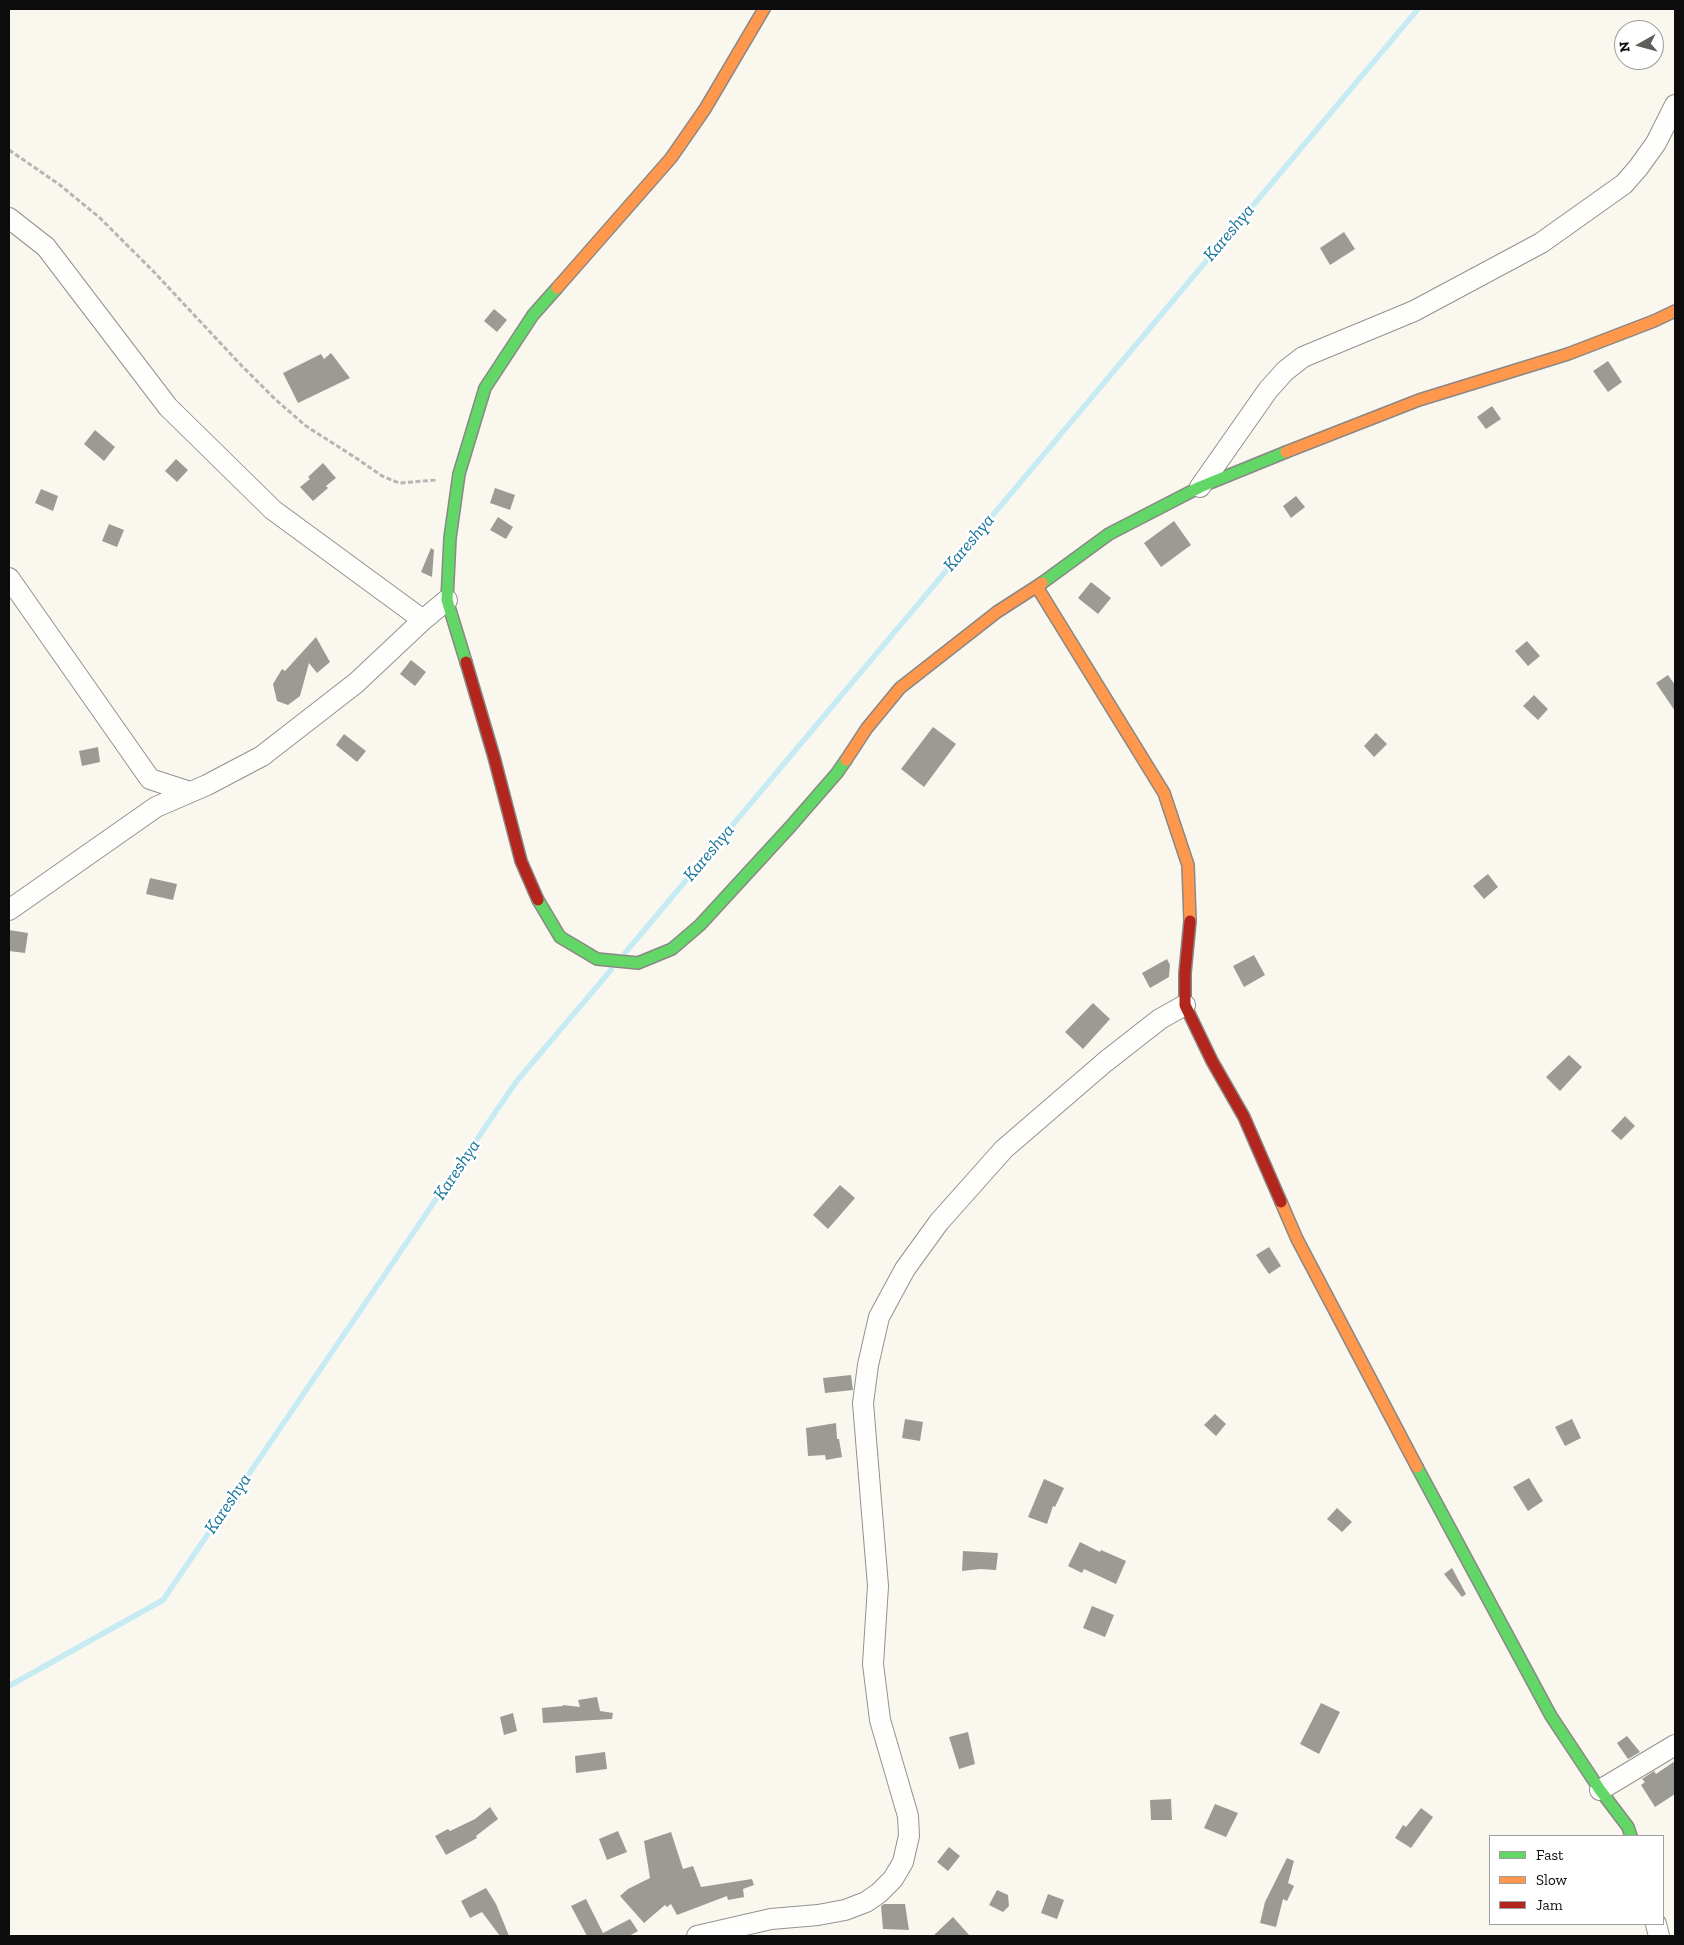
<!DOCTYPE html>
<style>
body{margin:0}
#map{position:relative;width:1684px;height:1945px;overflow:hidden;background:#faf7ef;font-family:"Zilla Slab",serif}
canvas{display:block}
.frame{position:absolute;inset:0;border:10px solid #0c0c0c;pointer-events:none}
.legend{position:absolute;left:1489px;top:1835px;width:175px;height:90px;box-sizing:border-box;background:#fff;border:1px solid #9e9e9e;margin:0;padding:6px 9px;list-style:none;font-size:15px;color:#0c0c0c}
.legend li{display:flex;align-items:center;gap:10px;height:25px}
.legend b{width:25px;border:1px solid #9e9e9e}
.north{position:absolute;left:1614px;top:20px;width:50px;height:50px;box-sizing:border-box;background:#fff;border:1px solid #9e9e9e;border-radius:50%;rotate:263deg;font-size:14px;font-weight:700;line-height:20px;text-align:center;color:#0c0c0c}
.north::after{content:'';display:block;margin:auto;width:18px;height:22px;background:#5f5e5b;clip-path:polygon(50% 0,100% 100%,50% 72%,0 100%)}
</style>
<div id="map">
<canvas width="1684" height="1945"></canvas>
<div class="frame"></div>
<ul class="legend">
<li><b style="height:6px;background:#63d668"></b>Fast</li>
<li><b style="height:6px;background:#ff974d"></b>Slow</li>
<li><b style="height:6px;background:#b3261e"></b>Jam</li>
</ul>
<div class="north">N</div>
</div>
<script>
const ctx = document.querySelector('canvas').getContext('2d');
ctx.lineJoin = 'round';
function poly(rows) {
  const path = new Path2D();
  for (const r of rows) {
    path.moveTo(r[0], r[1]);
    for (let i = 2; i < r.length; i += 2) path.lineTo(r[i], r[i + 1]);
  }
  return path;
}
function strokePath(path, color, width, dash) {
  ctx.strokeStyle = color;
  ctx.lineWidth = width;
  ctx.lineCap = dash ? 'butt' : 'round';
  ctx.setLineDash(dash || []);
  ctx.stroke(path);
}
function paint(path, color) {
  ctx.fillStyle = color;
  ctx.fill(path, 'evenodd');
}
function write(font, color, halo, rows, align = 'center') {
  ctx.font = font + ' "Zilla Slab",serif';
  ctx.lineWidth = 5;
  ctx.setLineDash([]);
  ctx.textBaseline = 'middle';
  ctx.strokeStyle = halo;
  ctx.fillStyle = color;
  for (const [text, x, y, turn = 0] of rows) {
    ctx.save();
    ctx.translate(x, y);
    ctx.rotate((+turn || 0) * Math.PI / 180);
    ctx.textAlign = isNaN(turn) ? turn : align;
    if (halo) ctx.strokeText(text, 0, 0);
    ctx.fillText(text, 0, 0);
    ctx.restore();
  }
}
const stream = poly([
 [625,953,1418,9],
 [9,1686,163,1600,516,1082,611,970]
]);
const building = poly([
 [1344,232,1355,249,1330,265,1320,248],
 [494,309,507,320,497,332,484,321],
 [331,353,350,378,298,403,283,373,321,354,324,359],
 [1608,361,1622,382,1608,392,1593,371],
 [1492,406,1501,419,1486,429,1477,417],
 [95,430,115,447,104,461,84,444],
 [176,459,188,470,177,482,165,471],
 [323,463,336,478,326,486,328,488,313,501,300,487,310,479,308,477],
 [495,488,515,495,510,510,490,503],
 [41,489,58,496,53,511,35,503],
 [1296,496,1305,507,1291,518,1283,506],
 [498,517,513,527,506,539,490,530],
 [1174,521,1191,545,1161,567,1144,543],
 [109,524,124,530,117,547,102,541],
 [431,548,434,550,432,577,421,572],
 [1091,582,1111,598,1098,614,1078,598],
 [316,637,330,662,317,673,309,663,300,696,288,705,277,701,273,684,282,669,285,671],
 [1527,641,1540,656,1528,666,1515,651],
 [411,660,426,672,415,686,400,674],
 [1668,675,1675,685,1675,711,1656,683],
 [1534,695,1548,709,1538,720,1523,706],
 [933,727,956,744,924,787,901,769],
 [1376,733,1387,744,1374,757,1364,746],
 [344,734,366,751,357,762,336,745],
 [98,747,100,762,82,766,79,751],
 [1488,874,1498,887,1484,899,1473,886],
 [150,878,177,884,173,900,146,894],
 [9,930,28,933,25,953,9,951],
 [1254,955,1265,975,1244,987,1233,966],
 [1167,959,1170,965,1169,977,1150,988,1142,973],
 [1093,1003,1110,1019,1083,1049,1065,1032],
 [1569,1055,1582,1067,1560,1091,1546,1077],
 [1625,1116,1635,1126,1621,1140,1611,1131],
 [840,1185,855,1198,828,1229,813,1215],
 [1269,1247,1281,1266,1269,1274,1256,1255],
 [851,1375,853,1390,825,1393,823,1378],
 [1215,1414,1226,1424,1216,1436,1204,1425],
 [905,1419,923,1422,920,1441,902,1438],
 [1572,1419,1581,1438,1565,1446,1555,1427],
 [836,1423,837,1439,839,1439,842,1457,826,1460,825,1455,808,1456,806,1428],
 [1529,1478,1543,1501,1528,1511,1513,1487],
 [1044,1479,1064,1488,1055,1507,1053,1506,1047,1524,1028,1517],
 [1337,1508,1352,1522,1342,1532,1327,1519],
 [1080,1542,1100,1552,1101,1550,1126,1561,1116,1584,1084,1569,1082,1573,1068,1566],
 [963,1551,998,1553,996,1570,980,1569,962,1571],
 [1452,1568,1466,1594,1462,1597,1444,1574],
 [1092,1606,1114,1615,1105,1637,1083,1628],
 [597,1697,600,1711,613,1713,612,1719,543,1723,542,1708,563,1706,563,1705,580,1707,578,1700],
 [1321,1703,1340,1712,1319,1754,1300,1744],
 [513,1713,517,1731,504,1735,500,1717],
 [968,1732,975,1764,959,1769,949,1737],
 [1627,1736,1640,1752,1628,1759,1617,1743],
 [605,1752,607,1769,576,1773,575,1756],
 [1675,1761,1675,1794,1655,1807,1641,1785,1645,1782,1642,1779,1654,1771,1656,1774],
 [1171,1799,1172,1820,1151,1820,1150,1800],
 [1215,1804,1238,1813,1226,1837,1204,1828],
 [490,1807,498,1819,476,1836,477,1838,446,1855,435,1836,448,1829,450,1831,475,1819],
 [1421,1808,1433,1817,1411,1848,1395,1838,1403,1825,1406,1827],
 [618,1831,627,1852,607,1860,599,1839],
 [671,1832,683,1869,693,1866,701,1887,752,1879,754,1885,743,1889,744,1897,728,1900,727,1896,677,1915,671,1904,667,1907,665,1905,644,1923,620,1896,628,1889,650,1878,644,1841],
 [949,1847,960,1856,948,1871,937,1862],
 [1287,1858,1294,1861,1288,1883,1294,1886,1287,1901,1283,1899,1276,1927,1260,1923,1265,1902],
 [486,1888,496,1904,509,1936,500,1936,482,1912,470,1918,461,1901],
 [997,1890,1008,1895,1009,1906,1003,1912,989,1905],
 [1048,1894,1064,1900,1057,1919,1041,1913],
 [586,1899,603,1933,630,1919,638,1931,629,1936,587,1936,571,1906],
 [884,1904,905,1904,909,1930,883,1929,881,1906],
 [953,1917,970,1936,933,1936]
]);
const path = poly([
 [9,150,60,185,100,218,154,272,239,363,276,400,306,426,356,458,382,476,399,483,437,480]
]);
const street = poly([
 [9,218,46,247,168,407,273,510,423,620],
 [1200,487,1268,390,1285,371,1303,357,1414,311,1541,243,1624,184,1638,168,1656,143,1675,105],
 [9,578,150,779,190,792],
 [9,910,156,807,207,785,262,756,356,683,423,620,447,600],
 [1600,1790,1675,1745],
 [1656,1924,1659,1936],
 [697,1936,771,1919,818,1915,845,1910,866,1902,879,1893,893,1879,903,1862,909,1836,908,1816,880,1720,873,1664,878,1586,863,1403,868,1365,879,1317,905,1269,939,1222,1004,1149,1105,1062,1160,1019,1185,1005]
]);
const fast = poly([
 [1042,583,1109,534,1200,487,1286,452],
 [466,662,447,600,450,538,459,474,485,388,533,315,557,288],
 [538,900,560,937,597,959,638,963,672,949,700,925,790,827,837,773,846,760],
 [1417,1467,1551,1716,1600,1790,1628,1827,1631,1836]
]);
const slow = poly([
 [557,288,671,158,705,109,764,9],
 [1286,452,1419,400,1568,354,1654,321,1675,311],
 [1037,587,1164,793,1188,865,1190,921],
 [846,760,867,728,900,688,997,612,1042,583],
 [1281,1202,1297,1239,1417,1467]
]);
const jam = poly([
 [466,662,494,757,521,861,538,900],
 [1190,921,1185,973,1185,1005,1212,1061,1244,1117,1281,1202]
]);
const waterNames = [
 ["Kareshya",1229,233,-50],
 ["Kareshya",969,543,-50],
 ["Kareshya",709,853,-50],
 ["Kareshya",457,1170,-56],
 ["Kareshya",228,1504,-56]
];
strokePath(stream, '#c6ebf3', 5.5);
paint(building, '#9c9a95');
strokePath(street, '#93928e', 22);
strokePath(fast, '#8a8885', 14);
strokePath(slow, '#8a8885', 14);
strokePath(jam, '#8a8885', 14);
strokePath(path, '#b7b6b5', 3, [5, 2.5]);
strokePath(street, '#fefefd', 20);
strokePath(fast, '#63d668', 11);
strokePath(slow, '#ff974d', 11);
strokePath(jam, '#b3261e', 11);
write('italic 18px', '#17759b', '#fff', waterNames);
</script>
